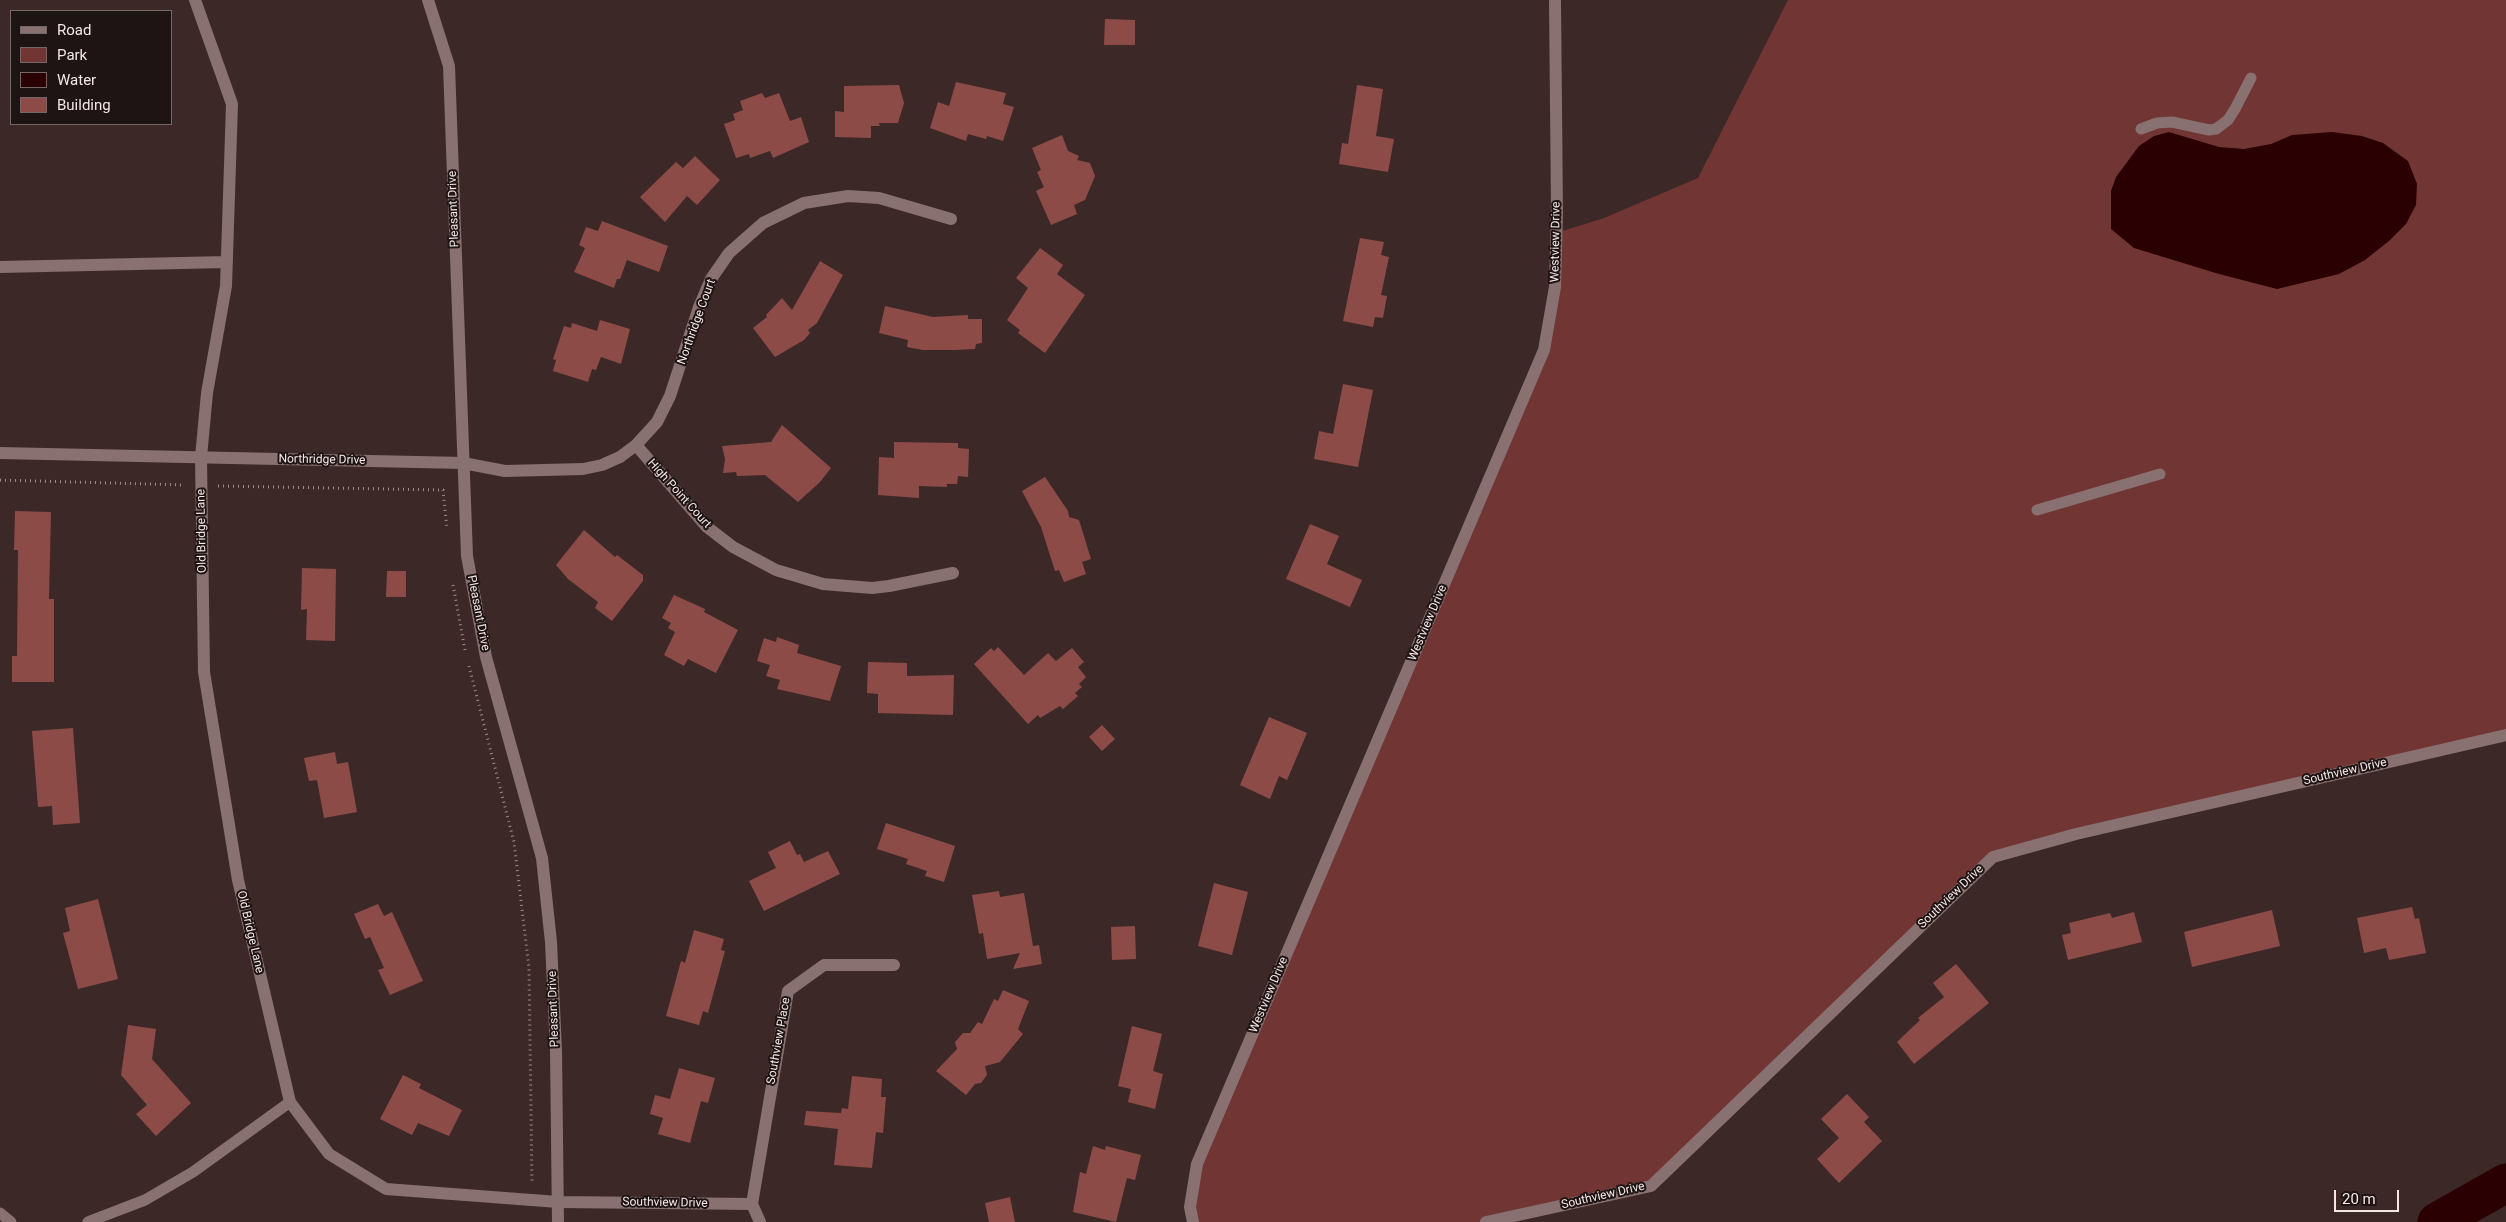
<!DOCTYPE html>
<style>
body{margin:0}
#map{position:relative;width:2506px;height:1222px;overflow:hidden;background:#3c2927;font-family:Roboto,sans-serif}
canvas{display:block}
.legend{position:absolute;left:10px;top:10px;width:162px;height:115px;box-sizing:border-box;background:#1d1413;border:1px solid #736867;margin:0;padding:6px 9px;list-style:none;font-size:15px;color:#f4e7e6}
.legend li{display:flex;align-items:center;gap:10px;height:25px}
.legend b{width:25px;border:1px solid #736867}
.scale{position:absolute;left:2334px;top:1190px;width:65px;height:22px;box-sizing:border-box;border:2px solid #f4e7e6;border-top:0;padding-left:6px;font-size:15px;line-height:18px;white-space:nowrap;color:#f4e7e6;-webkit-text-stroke:4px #1d1413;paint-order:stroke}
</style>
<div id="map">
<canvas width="2506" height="1222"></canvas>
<ul class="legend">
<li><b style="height:6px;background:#887170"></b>Road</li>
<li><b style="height:14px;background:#713533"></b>Park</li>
<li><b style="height:14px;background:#2b0003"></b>Water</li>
<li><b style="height:14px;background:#8d4b48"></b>Building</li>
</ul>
<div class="scale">20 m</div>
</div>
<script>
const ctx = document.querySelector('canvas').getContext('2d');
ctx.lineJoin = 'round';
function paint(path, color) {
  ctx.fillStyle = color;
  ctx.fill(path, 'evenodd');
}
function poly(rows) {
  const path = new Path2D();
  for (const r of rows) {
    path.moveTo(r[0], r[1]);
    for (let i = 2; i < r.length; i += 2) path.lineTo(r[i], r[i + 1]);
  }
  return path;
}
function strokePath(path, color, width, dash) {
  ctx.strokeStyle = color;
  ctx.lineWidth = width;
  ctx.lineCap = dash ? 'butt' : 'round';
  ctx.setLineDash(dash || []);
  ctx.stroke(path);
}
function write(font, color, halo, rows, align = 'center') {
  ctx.font = font + ' Roboto,sans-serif';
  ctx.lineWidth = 4;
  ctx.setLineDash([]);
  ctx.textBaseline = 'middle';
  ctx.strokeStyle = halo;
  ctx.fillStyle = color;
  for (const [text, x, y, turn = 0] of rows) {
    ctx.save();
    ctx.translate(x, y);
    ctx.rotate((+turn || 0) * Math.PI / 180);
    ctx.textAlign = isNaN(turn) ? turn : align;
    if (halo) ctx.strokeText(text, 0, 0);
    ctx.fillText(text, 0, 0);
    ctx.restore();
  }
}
const green = poly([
 [1788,0,2506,0,2506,735,1993,857,1651,1186,1486,1222,1193,1222,1197,1164,1544,350,1556,233,1604,218,1698,178]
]);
const water = poly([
 [2169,132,2219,147,2244,149,2271,144,2292,135,2332,132,2362,136,2383,143,2408,161,2417,184,2416,205,2406,224,2389,241,2365,260,2339,274,2277,289,2219,274,2134,248,2111,229,2111,191,2116,177,2139,146,2154,136]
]);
const river = poly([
 [2437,1222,2506,1183]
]);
const building = poly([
 [1105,19,1135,20,1135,45,1104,45],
 [956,82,1006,93,1003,104,1014,107,1003,141,987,136,986,139,968,134,966,141,930,128,938,102,949,106],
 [899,85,904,103,898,123,879,123,880,126,871,126,871,138,835,137,835,111,844,112,844,86],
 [1357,85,1383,89,1376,136,1394,139,1388,172,1339,164,1342,143,1348,144],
 [762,93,765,98,779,93,790,121,801,117,809,142,773,158,770,151,750,158,749,154,736,158,724,124,735,120,733,114,743,110,740,101],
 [1062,135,1068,151,1079,156,1077,160,1090,163,1095,176,1085,200,1074,205,1077,214,1051,225,1036,191,1044,187,1037,172,1041,170,1032,148],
 [695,156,720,180,697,205,687,196,665,222,640,197,676,162,683,168],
 [602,221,668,246,659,272,627,260,620,279,617,279,614,288,574,272,585,248,579,245,586,227,598,231],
 [1360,238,1384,242,1381,255,1389,257,1381,295,1387,296,1383,318,1375,317,1373,327,1343,321],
 [1040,248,1063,265,1057,274,1085,295,1045,353,1018,333,1020,330,1007,320,1028,288,1016,278],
 [820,261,843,275,817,323,808,330,810,333,804,340,775,357,753,328,767,317,766,315,782,298,792,310],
 [885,306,933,317,968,315,968,319,982,319,982,343,976,344,975,349,955,350,923,350,907,347,908,340,879,333],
 [600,320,630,329,621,364,601,357,596,370,592,369,588,382,553,371,556,360,553,359,564,326,571,328,572,323,597,331],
 [1343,384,1373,390,1358,467,1314,459,1319,431,1333,434],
 [782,425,831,468,820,482,798,502,765,475,737,476,736,472,723,473,725,459,722,446,771,442],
 [894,442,958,443,958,448,969,449,968,477,958,476,957,484,947,484,947,487,919,486,919,498,878,495,879,457,894,458],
 [1045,477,1068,511,1069,517,1079,520,1091,559,1082,562,1086,574,1064,582,1059,570,1055,571,1041,527,1022,491],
 [15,511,51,512,49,599,54,599,54,682,12,682,12,656,17,656,18,550,14,550],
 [1310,524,1339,536,1327,564,1362,580,1350,607,1286,579],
 [584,530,615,557,617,555,643,575,643,581,612,621,595,608,598,602,568,579,556,565],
 [302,568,336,569,335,641,306,640,307,609,301,610],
 [387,571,406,571,406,597,386,597],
 [674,595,705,609,704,612,738,630,716,673,688,659,684,666,664,655,675,632,668,628,671,623,662,618],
 [777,637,799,645,797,653,841,666,830,701,777,689,780,680,766,676,770,665,757,661,764,638,776,642],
 [998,647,1024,675,1048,653,1056,661,1072,648,1084,662,1078,667,1086,677,1079,684,1082,687,1075,693,1078,696,1063,709,1060,706,1040,718,1038,715,1028,724,974,664,991,648,994,651],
 [868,662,907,663,907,676,954,675,953,715,878,713,878,694,867,693],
 [1269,717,1307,733,1287,780,1279,776,1270,799,1240,785],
 [1102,725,1115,739,1102,751,1089,737],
 [73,728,80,823,53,825,52,806,38,807,32,731],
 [335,752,337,764,348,762,357,812,324,818,317,780,309,781,304,758],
 [886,823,955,846,944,882,925,876,927,871,906,864,908,859,877,849],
 [790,841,797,855,800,854,804,862,828,851,840,874,764,911,749,881,776,868,768,852],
 [1214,883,1248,892,1232,955,1198,946],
 [999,891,1000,897,1024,893,1033,946,1039,945,1042,964,1013,969,1020,953,987,959,983,933,979,934,972,895],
 [98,899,118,979,78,989,63,933,70,931,65,908],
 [378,904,384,916,392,912,423,981,390,995,378,970,384,968,370,937,365,939,354,914],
 [2412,907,2415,919,2419,918,2426,953,2389,960,2386,948,2364,953,2357,918],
 [2272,910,2280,946,2192,967,2184,932],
 [2134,912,2142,942,2068,960,2062,935,2071,933,2069,923,2110,913,2112,918],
 [1135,926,1136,959,1112,960,1111,927],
 [694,930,724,939,721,950,725,951,708,1013,703,1011,699,1025,666,1016,681,961,685,963],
 [1956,964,1989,1003,1914,1064,1897,1042,1920,1020,1918,1018,1944,997,1933,983],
 [1003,990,1029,1001,1018,1029,1023,1034,1000,1062,985,1066,987,1075,981,1083,975,1084,966,1095,936,1071,957,1049,955,1042,963,1033,970,1033,978,1022,982,1024,994,999,998,1001],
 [128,1025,156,1029,152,1059,191,1103,156,1136,136,1114,147,1105,121,1075],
 [1132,1026,1162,1034,1153,1071,1163,1074,1155,1109,1128,1102,1131,1089,1118,1086],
 [679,1068,715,1078,708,1103,701,1101,690,1143,658,1134,663,1118,650,1114,655,1095,670,1099],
 [403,1075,421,1084,419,1088,462,1110,449,1136,418,1123,412,1135,380,1119],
 [852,1076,882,1079,881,1097,886,1097,883,1133,876,1132,872,1168,834,1165,838,1129,804,1125,806,1111,841,1113,842,1108,848,1109],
 [1847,1094,1869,1117,1864,1122,1882,1141,1839,1183,1817,1159,1839,1138,1821,1119],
 [1093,1146,1105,1150,1106,1146,1141,1155,1135,1180,1127,1178,1116,1222,1073,1212,1080,1172,1086,1174],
 [1010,1197,1015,1222,989,1222,985,1203]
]);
const path = poly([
 [0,480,184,485],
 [218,486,443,490,447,529],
 [453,585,465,650],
 [469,666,514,842,529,968,532,1183]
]);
const service = poly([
 [2141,129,2157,123,2172,122,2209,130,2216,129,2228,120,2235,109,2251,78],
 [2037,510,2160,474],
 [0,1213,11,1222],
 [88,1222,145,1200,193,1172,290,1102]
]);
const minor = poly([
 [195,0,232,104,226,286,207,393,201,457,204,672,238,880,290,1102,329,1154,386,1189,558,1202,752,1204,760,1222],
 [0,267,227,262],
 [636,445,707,527,733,547,776,570,823,584,872,588,889,586,953,573],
 [0,453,463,463,505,471,583,469,602,465,620,457,636,445,657,422,670,396,699,307,711,279,729,253,763,223,804,203,848,196,879,198,951,219],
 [752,1204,788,991,824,965,894,965],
 [1193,1222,1190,1207,1197,1164,1544,350,1555,287,1557,213,1555,0],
 [1486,1222,1651,1186,1993,857,2076,834,2506,735]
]);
const tertiary = poly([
 [428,0,449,66,467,556,486,657,542,858,551,942,556,1051,558,1222]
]);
const streetNames = [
 ["Pleasant Drive",454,209,-92],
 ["Westview Drive",1556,242,-89],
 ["Northridge Court",697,322,-70],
 ["Northridge Drive",322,460,1],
 ["High Point Court",679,494,48],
 ["Old Bridge Lane",202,531,-91],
 ["Pleasant Drive",478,613,79],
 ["Westview Drive",1428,623,-67],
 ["Southview Drive",2345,772,-13],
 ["Southview Drive",1951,897,-44],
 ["Old Bridge Lane",250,932,77],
 ["Westview Drive",1269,995,-67],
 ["Pleasant Drive",554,1009,-92],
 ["Southview Place",779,1041,-80],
 ["Southview Drive",1603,1196,-13],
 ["Southview Drive",665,1203,1]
];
paint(green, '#713533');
paint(water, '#2b0003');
strokePath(river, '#2b0003', 39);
paint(building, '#8d4b48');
strokePath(path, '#9c8d8b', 3, [1, 4]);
strokePath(service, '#887170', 11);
strokePath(minor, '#887170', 12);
strokePath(tertiary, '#887170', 12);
write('12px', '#f4e7e6', '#1d1413', streetNames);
</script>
